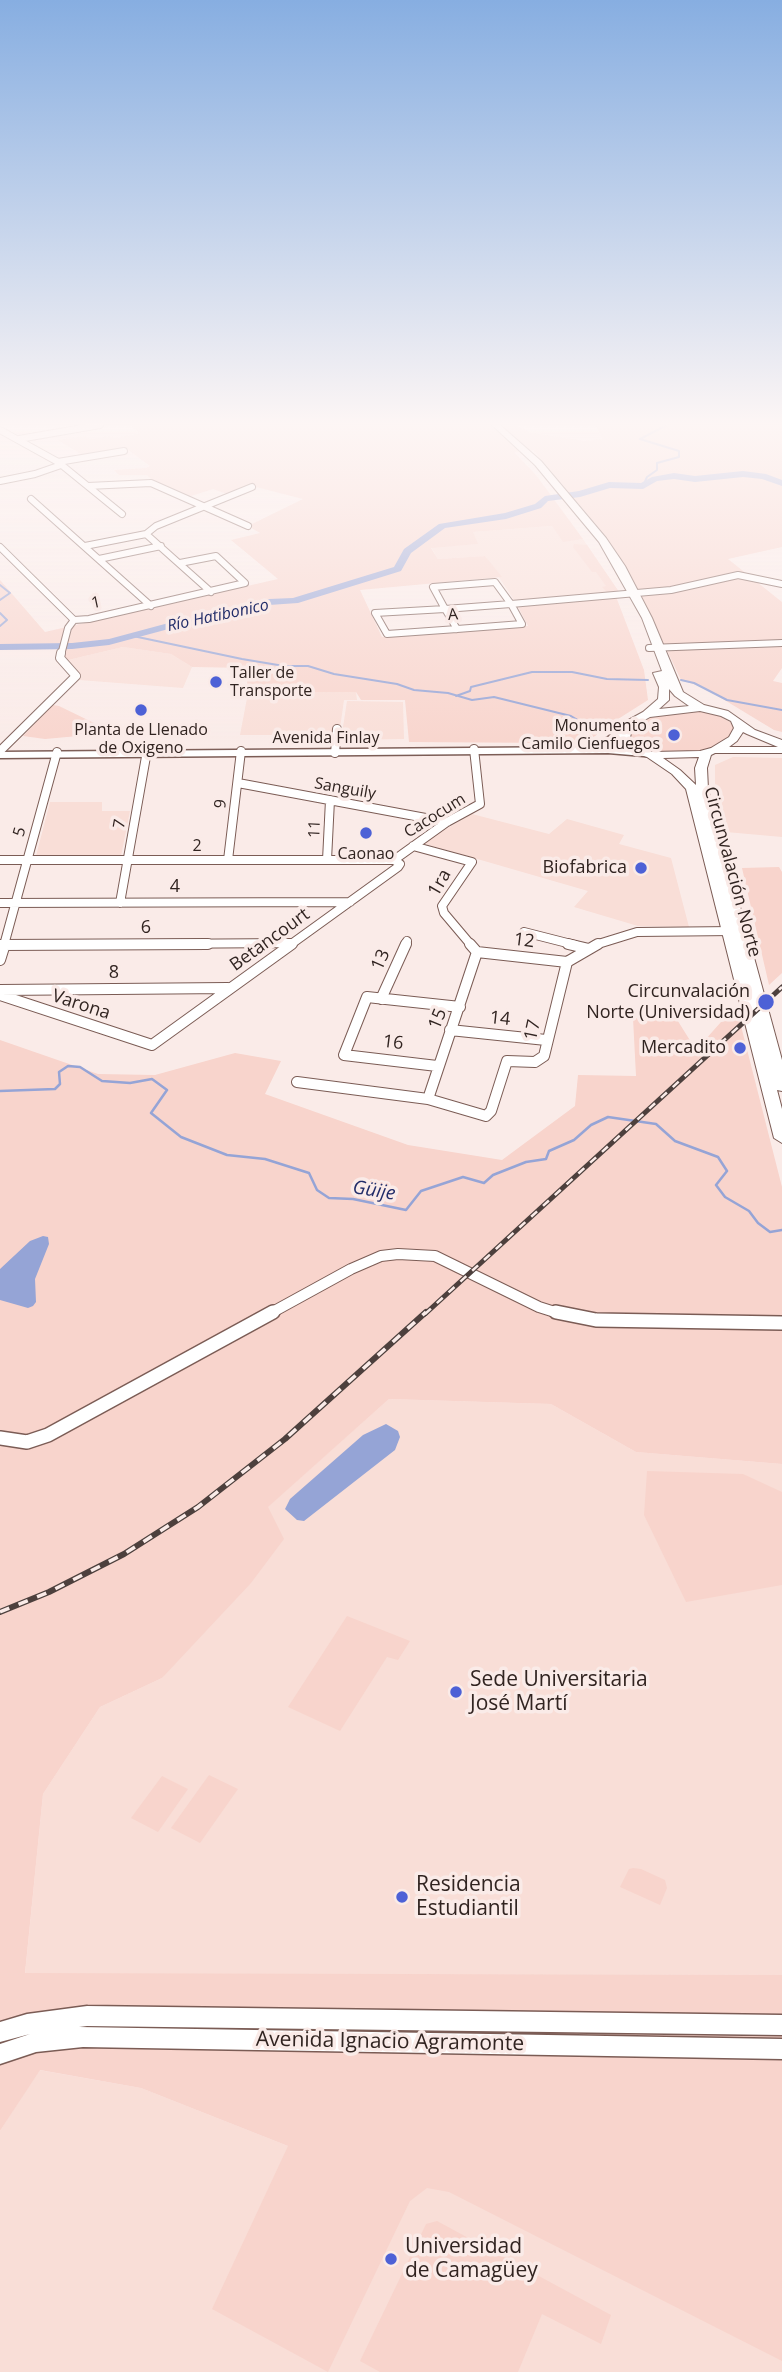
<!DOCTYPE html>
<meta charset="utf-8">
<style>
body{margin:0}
canvas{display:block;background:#faebe8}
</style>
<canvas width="782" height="2372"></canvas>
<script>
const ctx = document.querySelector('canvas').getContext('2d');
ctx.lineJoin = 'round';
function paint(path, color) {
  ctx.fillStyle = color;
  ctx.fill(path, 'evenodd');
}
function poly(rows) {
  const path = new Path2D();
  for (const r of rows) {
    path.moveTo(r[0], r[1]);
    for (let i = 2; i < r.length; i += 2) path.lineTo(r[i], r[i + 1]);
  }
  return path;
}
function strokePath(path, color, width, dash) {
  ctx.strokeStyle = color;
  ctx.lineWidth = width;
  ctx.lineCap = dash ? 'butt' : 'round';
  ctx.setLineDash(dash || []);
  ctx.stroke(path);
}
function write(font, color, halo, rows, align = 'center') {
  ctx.font = font + ' "Open Sans",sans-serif';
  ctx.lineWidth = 7;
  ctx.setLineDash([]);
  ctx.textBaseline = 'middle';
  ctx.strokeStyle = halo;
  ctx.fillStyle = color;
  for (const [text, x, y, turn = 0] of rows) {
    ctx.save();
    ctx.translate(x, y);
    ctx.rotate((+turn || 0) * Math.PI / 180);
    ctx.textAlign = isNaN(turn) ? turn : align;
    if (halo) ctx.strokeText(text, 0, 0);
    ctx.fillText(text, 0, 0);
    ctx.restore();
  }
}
const built = poly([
 [552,526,563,541,583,539,619,592,514,600,485,556,438,559,431,547,477,544,472,532],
 [123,647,171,654,192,667,183,688,79,680,75,670,64,661],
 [356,692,357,700,344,700,339,735,240,735,248,693],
 [347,701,403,702,404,739,341,740],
 [733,757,782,758,782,837,726,832,715,793,715,765],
 [50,802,102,802,102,811,130,811,121,856,36,856],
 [472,814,549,834,567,819,624,835,619,844,671,858,689,927,638,926,574,907,588,891,422,843],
 [389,1399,551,1404,636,1452,782,1464,782,1975,25,1974,43,1794,100,1707,162,1678,267,1507],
 [39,2070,141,2088,288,2146,782,2102,782,2372,0,2372,0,2131]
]);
const green = poly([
 [130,425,516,425,529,432,584,441,602,439,596,425,782,425,782,547,728,559,782,602,782,668,773,681,782,683,782,732,774,730,703,687,681,680,639,591,604,534,533,450,514,452,536,475,583,539,563,542,552,526,473,532,478,544,431,548,438,559,485,556,502,577,360,590,382,637,528,626,515,601,608,593,602,587,606,586,596,572,592,572,573,547,574,544,587,545,619,592,615,594,644,670,648,700,607,726,594,737,556,743,409,742,405,700,361,700,356,692,248,693,246,668,192,667,171,654,123,647,64,661,65,649,0,650,0,580,45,632,278,579,231,540,260,533,248,526,303,499,252,486,227,494,213,489,188,497,153,481,147,475,119,475,114,470,146,468,150,466,127,449,84,456,58,440,85,436,91,439,110,436,116,438,140,433],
 [53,705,59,706,94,723,78,736,45,739,23,736],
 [698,711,715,714,734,724,731,738,712,751,653,756,628,743,629,730,644,719,654,715],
 [779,867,782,872,782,973,769,985,742,868],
 [633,1018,676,1018,696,1050,721,1022,739,1018,782,1187,782,1464,636,1452,551,1404,389,1399,268,1507,284,1539,251,1583,162,1678,100,1707,43,1794,25,1973,782,1975,782,2361,449,2192,427,2188,410,2201,328,2372,212,2309,288,2146,141,2088,40,2070,0,2131,0,1040,98,1074,155,1075,235,1053,281,1061,265,1094,408,1145,502,1160,575,1106,578,1075,636,1076],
 [647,1471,743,1474,782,1492,782,1585,686,1602,644,1515],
 [347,1616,410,1641,398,1660,387,1657,340,1731,288,1707],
 [209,1775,238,1789,200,1843,171,1828],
 [162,1776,188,1789,158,1832,131,1818],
 [633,1868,641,1869,665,1880,667,1888,660,1905,620,1887,629,1869],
 [437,2221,611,2315,601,2344,542,2314,518,2372,380,2372,360,2361,426,2224]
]);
const water = poly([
 [43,1236,48,1237,49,1244,35,1279,36,1302,33,1306,28,1308,0,1300,0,1269,30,1241],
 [386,1424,398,1431,400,1437,395,1450,304,1521,297,1520,285,1509,290,1499,363,1435]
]);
const streamFar1 = poly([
 [643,486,647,477,657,470,657,463,679,457,679,451,640,439,667,425],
 [0,585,10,593,0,600],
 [0,613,7,620,0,626],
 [133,636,242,659,284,666,308,666,334,674,397,684,414,690,448,693,472,700,494,697,571,716,596,731],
 [681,680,694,683,727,700,782,710],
 [456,696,470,691,471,687,532,672,572,672,607,679,648,680]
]);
const stream = poly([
 [0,1091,55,1089,60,1084,59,1072,68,1066,80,1067,102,1081,130,1083,152,1079,167,1090,151,1113,181,1137,227,1155,265,1159,309,1173,317,1190,329,1198,353,1199,406,1210,421,1191,463,1177,484,1183,493,1175,526,1162,546,1159,549,1151,574,1140,591,1125,608,1117,656,1124,675,1141,718,1157,727,1171,716,1185,725,1197,749,1211,758,1223,770,1232,782,1230]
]);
const river = poly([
 [743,471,766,474,782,480,782,486,762,479,743,477,695,482,674,479,657,481,643,489,610,488,580,497,548,501,541,508,506,519,445,528,411,553,401,571,298,603,269,605,241,611,206,624,176,627,109,645,72,649,0,650,0,644,72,643,109,639,176,621,201,619,234,607,269,599,293,598,394,567,404,549,439,524,505,513,535,504,545,496,579,491,609,482,641,483,652,477,674,473,695,476,743,471]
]);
const minorFar3 = poly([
 [0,430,58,462,122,514],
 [19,439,100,425],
 [58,462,124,451],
 [0,481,35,474,61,465],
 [88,486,151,483,248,526],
 [31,499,151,606],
 [85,546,146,534],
 [0,547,74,620],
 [99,559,161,546],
 [211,592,146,534,156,526,252,487],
 [511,604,671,590,738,575,782,584],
 [445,609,457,629],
 [445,609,375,613,387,634,457,629],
 [445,609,433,587,495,582,511,604],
 [445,609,511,604],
 [74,620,89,619,245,583,216,556,180,563],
 [457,629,522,624,511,604],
 [649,648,782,643],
 [61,655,68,628,74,620]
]);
const minorFar2 = poly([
 [0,751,76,676,60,658,61,653],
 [335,753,337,729],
 [238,783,447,822],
 [413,846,472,862,442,906,444,913,471,945],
 [0,860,394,860],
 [228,860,241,751],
 [327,860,330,800],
 [394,860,447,822,480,804,474,749],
 [0,903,350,902],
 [120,903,147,751],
 [524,932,575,945],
 [0,945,291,943],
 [4,945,57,752],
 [290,945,398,867,400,864,394,860],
 [405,945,407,941],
 [595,945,637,932,734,931]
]);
const minorFar1 = poly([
 [470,944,477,952],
 [568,944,589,949],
 [0,945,208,944],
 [477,952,567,962],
 [0,960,5,944],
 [567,962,598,944],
 [0,990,228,988],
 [0,995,152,1045,292,944],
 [381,999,406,944],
 [450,1030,546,1040],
 [437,1066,344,1055,367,997,460,1007],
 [297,1082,428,1099,486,1116,491,1111,507,1061,535,1062,544,1056,567,962],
 [428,1099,477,952],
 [269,1314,351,1269,381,1256,398,1254,435,1256,539,1307,561,1314]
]);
const minor = poly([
 [556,1312,596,1320,782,1323],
 [0,1438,27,1442,48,1435,273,1312]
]);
const major = poly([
 [627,722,632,725,615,742,597,747,651,752,655,753,655,757,608,753,0,758,0,752,589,747,589,743,607,738,627,722],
 [87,2006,782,2015,782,2035,87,2026,79,2027,782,2039,782,2059,83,2047,36,2052,0,2064,0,2044,30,2034,0,2042,0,2022,27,2014,87,2006]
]);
const highway = poly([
 [492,425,500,425,541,461,606,538,625,566,652,618,683,692,704,705,728,711,755,730,782,740,782,753,715,753,711,755,707,768,708,789,782,1060,782,1091,777,1090,782,1109,782,1143,774,1138,686,789,672,774,647,757,626,749,618,738,623,723,643,712,658,699,659,687,653,673,662,671,642,618,599,542,535,465,492,425],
 [669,689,675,696,689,706,659,709,669,700,669,689],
 [700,711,721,716,731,721,734,728,729,737,711,748,700,751,652,752,634,745,630,738,632,727,650,717,700,711],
 [743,732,747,734,778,747,729,747,737,741,743,732],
 [699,757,695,768,696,785,680,770,663,758,699,757]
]);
const railFar1 = poly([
 [425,1314,782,987]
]);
const rail = poly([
 [0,1612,49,1592,124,1554,198,1507,285,1439,426,1312]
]);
const markers = [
 [216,682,7,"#4d61d6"],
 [141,710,7,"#4d61d6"],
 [674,735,7,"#4d61d6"],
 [366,833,7,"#4d61d6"],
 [641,868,7,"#4d61d6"],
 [766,1002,9,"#4d61d6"],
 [740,1048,7,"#4d61d6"],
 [456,1692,7,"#4d61d6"],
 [402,1897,7,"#4d61d6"],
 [391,2259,7,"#4d61d6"]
];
const farStreetnames = [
 ["1",96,603,-12],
 ["A",453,615,-4],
 ["Avenida Finlay",326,738],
 ["Sanguily",345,789,10],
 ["9",221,804,-83],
 ["Cacocum",435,816,-32],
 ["7",120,824,-80],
 ["11",315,829,-88],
 ["5",20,832,-75],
 ["2",197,846]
];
const farWaternames = [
 ["Río Hatibonico",218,616,-12]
];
const farPoinames = [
 ["Taller de",230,673,"left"],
 ["Transporte",230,691,"left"],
 ["Monumento a",660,726,"right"],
 ["Camilo Cienfuegos",660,744,"right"],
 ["Planta de Llenado",141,730],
 ["de Oxigeno",141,748],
 ["Caonao",366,854]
];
const poiNames = [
 ["Biofabrica",627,868],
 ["Circunvalación",750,992],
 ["Norte (Universidad)",750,1013],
 ["Mercadito",726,1048]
];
const streetNames = [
 ["Circunvalación Norte",732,872,75],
 ["1ra",440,883,-60],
 ["4",175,887],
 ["6",146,928],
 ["Betancourt",270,940,-36],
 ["12",524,941,7],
 ["13",381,960,-66],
 ["8",114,973],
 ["Varona",81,1005,18],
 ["15",438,1019,-68],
 ["14",500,1019,6],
 ["17",533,1030,-78],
 ["16",393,1043,7]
];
const waterNames = [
 ["Güije",374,1191,9]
];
const nearPoinames = [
 ["Sede Universitaria",470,1680],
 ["José Martí",470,1704],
 ["Residencia",416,1885],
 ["Estudiantil",416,1909],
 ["Universidad",405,2247],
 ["de Camagüey",405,2271]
];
const nearStreetnames = [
 ["Avenida Ignacio Agramonte",390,2042,1]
];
paint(built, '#f9ded7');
paint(green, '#f8d4cc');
paint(water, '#95a4d6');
strokePath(streamFar1, '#95a4d6', 2);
strokePath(stream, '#95a4d6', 2.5);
paint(river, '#95a4d6');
strokePath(minorFar3, '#7b5c55', 8);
strokePath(minorFar2, '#7b5c55', 10);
strokePath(minorFar1, '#7b5c55', 12);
strokePath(minor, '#7b5c55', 16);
strokePath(major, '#7b5c55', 3);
strokePath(highway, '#7b5c55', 2);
strokePath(minorFar3, '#fff', 6);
strokePath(minorFar2, '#fff', 8);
strokePath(minorFar1, '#fff', 10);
strokePath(minor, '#fff', 13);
paint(major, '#fff');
paint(highway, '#fff');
strokePath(railFar1, '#4d403d', 5);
strokePath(rail, '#4d403d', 6);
strokePath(railFar1, '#faebe8', 2.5, [8]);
strokePath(rail, '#faebe8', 3.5, [10]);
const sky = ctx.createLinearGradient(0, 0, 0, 757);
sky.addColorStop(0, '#87aee1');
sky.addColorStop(0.56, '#fdf6f5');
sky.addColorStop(1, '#fdf6f500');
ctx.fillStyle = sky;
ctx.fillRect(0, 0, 782, 757);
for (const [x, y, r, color] of markers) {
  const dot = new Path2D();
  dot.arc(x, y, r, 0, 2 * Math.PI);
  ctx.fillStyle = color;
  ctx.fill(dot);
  strokePath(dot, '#faebe8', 2.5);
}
write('16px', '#312421', '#faebe8', farStreetnames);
write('italic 16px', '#222d69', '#faebe8', farWaternames);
write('16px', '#312421', '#faebe8', farPoinames);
write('18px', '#312421', '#faebe8', poiNames, 'right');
write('18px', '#312421', '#faebe8', streetNames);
write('italic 19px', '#222d69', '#faebe8', waterNames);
write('21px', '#312421', '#faebe8', nearPoinames, 'left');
write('21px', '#312421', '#faebe8', nearStreetnames);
</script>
